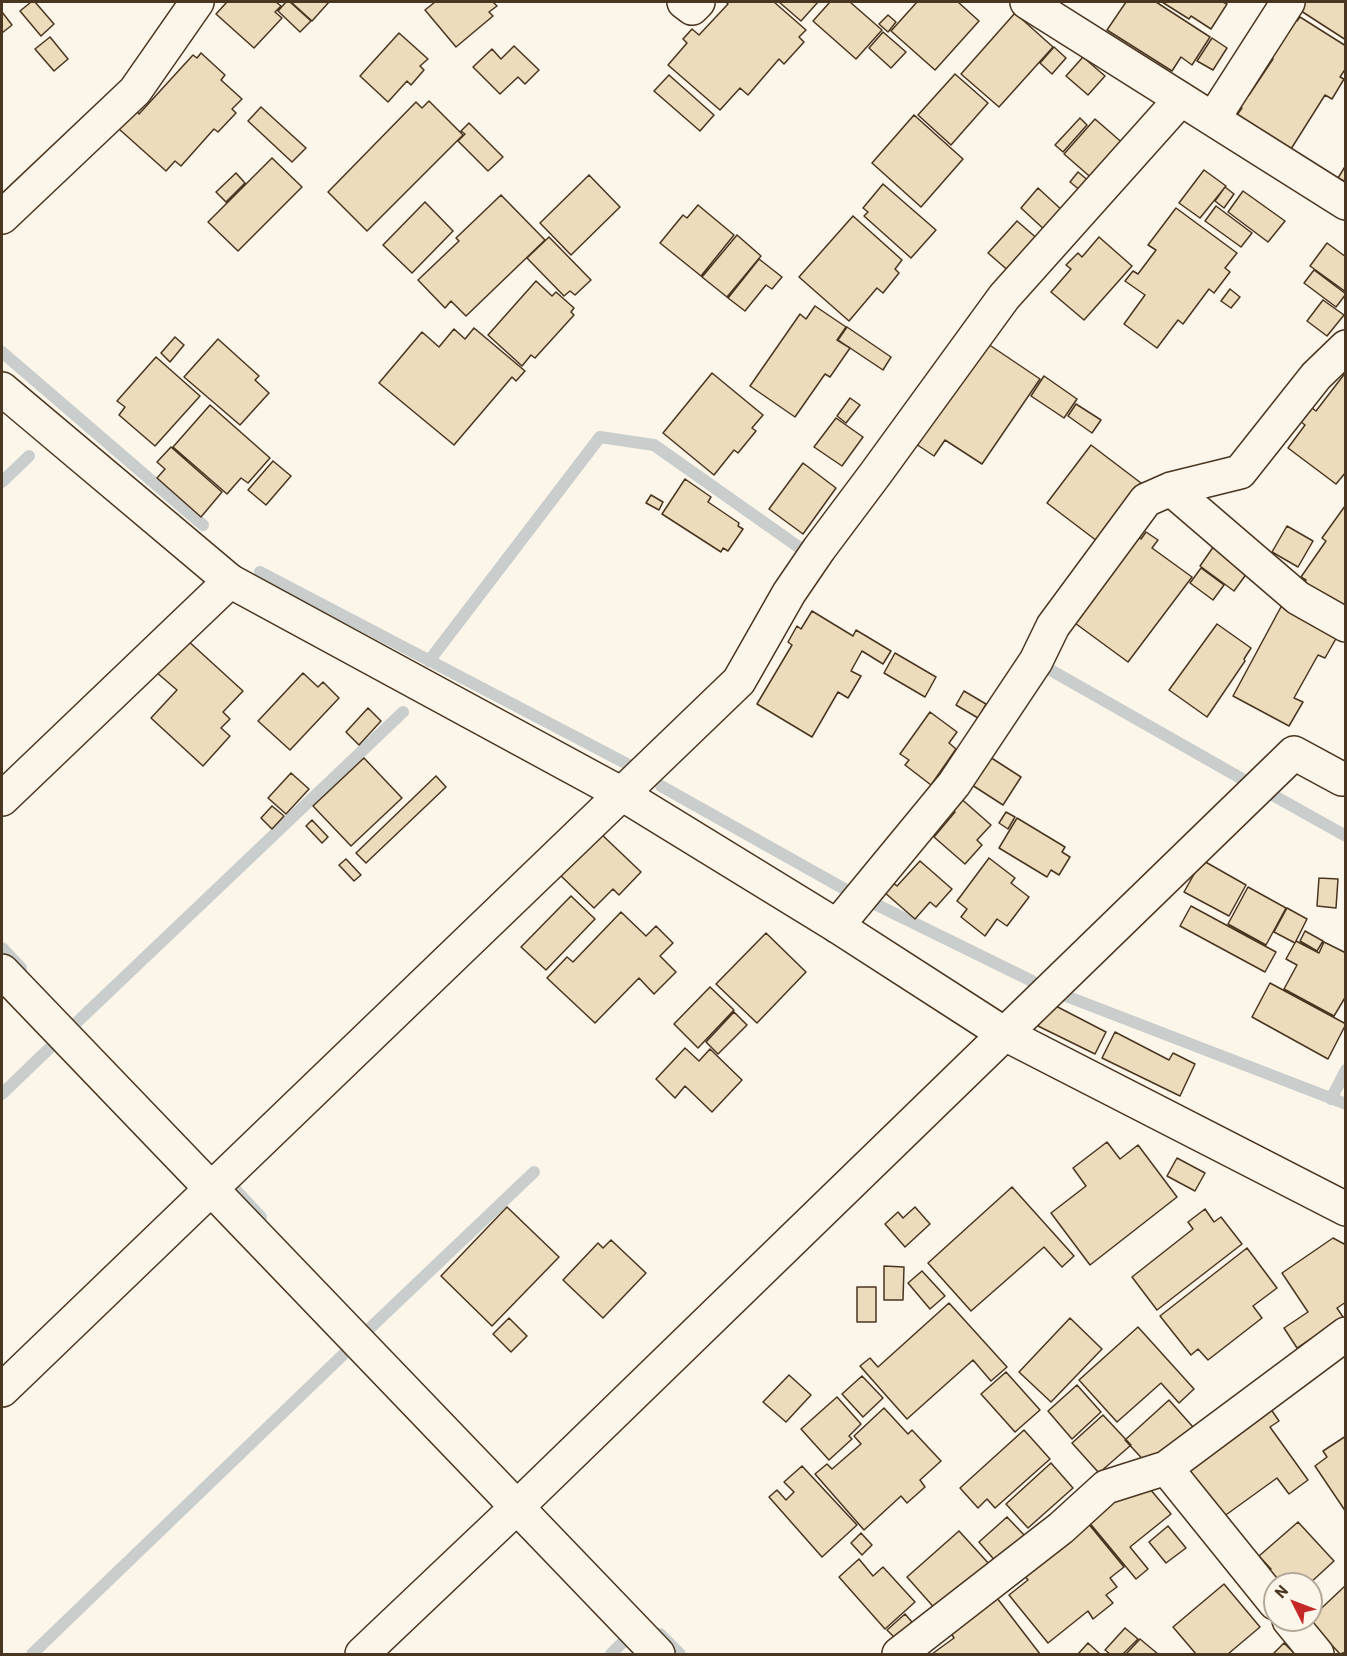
<!DOCTYPE html>
<style>
body{margin:0}
#map{position:relative;width:1347px;height:1656px;overflow:hidden;background:#fbf6e9;font-family:Barlow,sans-serif}
canvas{display:block}
.frame{position:absolute;inset:0;border:3px solid #4a3520;pointer-events:none}
.north{position:absolute;left:1263px;top:1572px;width:60px;height:60px;box-sizing:border-box;background:#fbf6e9;border:2px solid #b4a999;border-radius:50%;rotate:312deg;font-size:16px;font-weight:700;line-height:24px;text-align:center;color:#4a3520}
.north::after{content:'';display:block;margin:auto;width:21px;height:27px;background:#c62828;clip-path:polygon(50% 0,100% 100%,50% 72%,0 100%)}
</style>
<div id="map">
<canvas width="1347" height="1656"></canvas>
<div class="frame"></div>
<div class="north">N</div>
</div>
<script>
const ctx = document.querySelector('canvas').getContext('2d');
ctx.lineJoin = 'round';
function poly(rows) {
  const path = new Path2D();
  for (const r of rows) {
    path.moveTo(r[0], r[1]);
    for (let i = 2; i < r.length; i += 2) path.lineTo(r[i], r[i + 1]);
  }
  return path;
}
function strokePath(path, color, width, dash) {
  ctx.strokeStyle = color;
  ctx.lineWidth = width;
  ctx.lineCap = dash ? 'butt' : 'round';
  ctx.setLineDash(dash || []);
  ctx.stroke(path);
}
function paint(path, color) {
  ctx.fillStyle = color;
  ctx.fill(path, 'evenodd');
}
const stream = poly([
 [2,352,203,525],
 [2,482,29,456],
 [260,572,629,765],
 [429,661,600,437,654,445,800,548],
 [1047,668,1244,780],
 [661,786,848,891],
 [1269,793,1346,836],
 [873,903,1032,981],
 [2,948,21,968],
 [1066,996,1346,1104],
 [75,1024,403,712],
 [2,1094,56,1042],
 [1331,1099,1346,1070],
 [233,1187,261,1217],
 [367,1331,534,1172],
 [660,1634,680,1654],
 [32,1654,347,1351],
 [611,1654,627,1638]
]);
const building = poly([
 [31,2,35,2,54,24,41,36,20,11,31,2],
 [227,2,276,2,281,6,275,12,282,18,254,48,216,14,227,2],
 [286,2,290,2,311,21,300,32,278,11,286,2],
 [291,2,329,2,312,21,291,2],
 [435,2,493,2,497,6,489,12,493,16,456,47,425,10,435,2],
 [726,2,774,2,806,30,799,37,804,42,784,64,779,59,748,95,740,88,720,110,668,65,687,43,683,39,692,29,699,35,728,4,726,2],
 [779,2,818,2,801,21,779,2],
 [830,2,850,2,882,30,856,59,813,21,830,2],
 [917,2,958,2,979,21,935,70,891,31,917,2],
 [1126,2,1156,2,1210,37,1192,65,1181,57,1172,71,1107,30,1126,2],
 [1162,2,1223,2,1227,4,1211,29,1191,16,1189,19,1162,2],
 [1302,2,1346,2,1346,40,1298,9,1302,2],
 [2,12,12,25,2,33,2,12],
 [1015,13,1053,47,999,107,961,74,1015,13],
 [888,15,896,22,888,32,879,24,888,15],
 [1291,17,1297,21,1300,17,1346,46,1346,68,1340,77,1344,79,1332,99,1325,95,1291,149,1237,115,1242,108,1236,104,1244,92,1249,95,1273,59,1267,55,1291,17],
 [883,32,906,52,891,68,869,48,883,32],
 [399,33,428,59,420,66,424,70,411,85,407,81,388,102,360,76,399,33],
 [50,37,68,59,54,71,35,49,50,37],
 [1212,38,1227,48,1213,70,1197,61,1212,38],
 [514,46,539,70,525,84,518,77,500,94,473,67,492,49,501,59,514,46],
 [1054,47,1066,58,1052,74,1040,63,1054,47],
 [201,53,225,75,221,80,242,99,232,109,236,113,218,132,214,129,181,166,175,161,166,171,119,129,136,110,139,114,193,55,197,58,201,53],
 [1083,57,1105,76,1088,95,1066,76,1083,57],
 [955,74,988,103,951,145,918,115,955,74],
 [669,75,714,115,700,131,654,91,669,75],
 [429,101,463,135,367,231,328,192,416,102,422,108,429,101],
 [261,107,306,148,292,162,248,121,261,107],
 [914,115,963,159,921,207,872,163,914,115],
 [1080,118,1087,125,1063,152,1055,145,1080,118],
 [1095,119,1126,146,1095,181,1064,154,1095,119],
 [469,123,503,157,488,171,458,141,465,134,461,131,469,123],
 [272,158,302,187,238,251,208,222,272,158],
 [1346,165,1346,182,1338,178,1346,165],
 [1204,170,1226,186,1200,218,1179,203,1204,170],
 [1078,172,1090,182,1081,191,1070,182,1078,172],
 [236,173,245,183,226,202,216,192,236,173],
 [589,175,620,207,571,255,540,223,589,175],
 [883,184,936,230,911,258,864,216,868,212,863,208,883,184],
 [1225,187,1234,194,1224,208,1215,201,1225,187],
 [1038,188,1064,212,1047,232,1021,208,1038,188],
 [1243,191,1285,221,1268,242,1228,212,1243,191],
 [501,195,545,240,466,316,451,301,445,308,418,280,459,241,456,238,501,195],
 [425,202,453,231,412,273,383,245,425,202],
 [698,205,734,235,701,276,660,243,683,215,687,218,698,205],
 [1216,206,1252,233,1241,247,1205,221,1216,206],
 [1176,208,1237,253,1225,268,1230,272,1214,293,1209,289,1183,324,1178,320,1157,348,1124,324,1145,295,1125,281,1133,271,1138,274,1156,250,1148,245,1176,208],
 [853,216,902,260,895,269,899,273,883,293,877,288,849,321,799,277,853,216],
 [1017,221,1040,241,1011,273,988,253,1017,221],
 [737,235,761,256,727,297,702,277,737,235],
 [549,237,591,280,575,295,570,291,564,296,527,258,549,237],
 [1099,237,1132,266,1084,320,1051,292,1071,269,1066,265,1078,253,1082,257,1099,237],
 [1327,243,1346,257,1346,292,1310,266,1327,243],
 [759,259,782,277,772,289,766,285,745,311,728,298,759,259],
 [1314,270,1346,294,1336,307,1304,283,1314,270],
 [536,281,552,296,556,292,574,308,571,312,574,315,535,358,531,355,522,366,488,335,536,281],
 [1230,289,1240,297,1231,308,1221,301,1230,289],
 [1323,300,1344,315,1327,336,1307,321,1323,300],
 [815,306,846,327,837,340,850,348,830,377,825,374,795,417,750,386,800,314,806,319,815,306],
 [847,327,891,357,883,370,838,340,847,327],
 [474,328,525,371,516,381,512,377,454,445,379,383,422,332,439,347,454,329,465,339,474,328],
 [175,337,184,345,170,362,161,353,175,337],
 [218,339,259,376,255,380,269,393,240,425,184,377,218,339],
 [985,342,1040,379,982,464,945,440,934,456,916,444,985,342],
 [156,357,200,396,155,446,119,415,125,407,117,401,156,357],
 [1346,372,1346,472,1336,484,1288,448,1305,425,1301,422,1312,408,1316,411,1346,372],
 [712,373,763,415,752,428,756,431,738,453,734,450,714,475,663,433,712,373],
 [1044,376,1077,399,1064,418,1031,396,1044,376],
 [850,398,860,405,846,423,837,416,850,398],
 [1076,404,1101,420,1092,433,1068,416,1076,404],
 [210,405,270,458,248,483,241,478,227,494,173,447,210,405],
 [836,418,863,437,842,466,814,447,836,418],
 [1091,445,1141,483,1097,541,1047,503,1091,445],
 [171,447,222,492,201,517,157,478,165,469,157,462,171,447],
 [273,461,291,476,266,505,248,490,273,461],
 [803,463,836,488,803,534,769,509,803,463],
 [685,479,711,497,708,502,739,523,738,526,743,529,728,551,723,548,721,552,662,514,685,479],
 [651,495,663,502,659,510,646,503,651,495],
 [1345,506,1346,506,1346,617,1302,586,1306,580,1301,577,1326,541,1322,538,1345,506],
 [1287,526,1313,541,1298,567,1272,552,1287,526],
 [1146,532,1158,540,1152,548,1192,577,1128,662,1068,618,1137,536,1141,539,1146,532],
 [1216,543,1250,569,1234,591,1200,566,1216,543],
 [1201,568,1224,585,1213,600,1190,583,1201,568],
 [1282,605,1338,635,1325,658,1318,655,1294,698,1303,702,1289,726,1233,696,1282,605],
 [812,611,853,636,856,630,891,651,883,664,862,651,851,671,861,676,848,698,838,692,812,737,757,704,792,645,788,642,797,626,801,629,812,611],
 [1217,624,1251,648,1244,659,1245,661,1207,717,1169,690,1217,624],
 [186,639,243,691,223,712,230,719,221,728,230,736,203,766,151,718,177,690,156,672,186,639],
 [895,653,936,677,925,697,884,673,895,653],
 [303,673,318,687,323,682,339,698,290,750,258,721,303,673],
 [964,691,986,704,978,718,956,705,964,691],
 [368,708,381,721,359,745,346,732,368,708],
 [930,712,957,732,949,743,956,749,931,785,905,765,909,760,900,754,930,712],
 [990,757,1021,777,1003,805,972,785,990,757],
 [364,758,402,798,351,846,313,806,364,758],
 [291,773,309,789,286,814,268,798,291,773],
 [436,776,446,787,366,863,356,853,436,776],
 [958,796,991,825,977,840,982,845,965,864,934,837,955,812,949,807,958,796],
 [272,806,284,816,272,829,261,818,272,806],
 [1006,812,1015,817,1008,829,999,823,1006,812],
 [1017,818,1065,847,1062,852,1070,857,1059,875,1051,870,1047,877,999,848,1017,818],
 [312,820,328,837,322,843,306,826,312,820],
 [598,831,641,872,619,895,613,889,594,908,557,872,598,831],
 [989,858,1015,878,1011,883,1029,897,1007,926,997,919,985,936,961,917,967,909,957,901,989,858],
 [346,859,361,875,354,881,339,865,346,859],
 [1202,860,1246,885,1229,916,1184,892,1202,860],
 [920,861,952,889,936,907,930,902,915,919,884,892,892,882,897,886,920,861],
 [1319,878,1338,879,1336,908,1317,906,1319,878],
 [1248,887,1286,908,1266,945,1228,924,1248,887],
 [571,896,595,919,546,970,521,947,571,896],
 [1191,906,1276,952,1265,972,1180,926,1191,906],
 [1287,908,1307,919,1295,943,1274,932,1287,908],
 [621,912,646,936,656,926,673,943,660,956,676,972,654,994,639,978,595,1023,547,978,567,957,573,962,621,912],
 [1305,931,1323,941,1317,951,1300,941,1305,931],
 [766,933,806,972,757,1023,716,984,766,933],
 [1296,941,1319,953,1324,942,1346,953,1346,996,1334,1016,1284,989,1297,965,1286,959,1296,941],
 [1270,983,1346,1024,1328,1059,1252,1017,1270,983],
 [710,987,734,1010,698,1048,674,1024,710,987],
 [1050,1003,1106,1032,1095,1054,1038,1026,1050,1003],
 [734,1012,747,1025,718,1054,706,1042,734,1012],
 [1115,1032,1169,1060,1173,1053,1195,1064,1180,1096,1102,1058,1115,1032],
 [685,1048,699,1061,710,1049,742,1080,712,1112,685,1086,675,1098,656,1079,685,1048],
 [1107,1142,1120,1159,1138,1145,1177,1197,1090,1265,1051,1213,1086,1186,1073,1168,1107,1142],
 [1177,1158,1205,1173,1195,1191,1167,1176,1177,1158],
 [1012,1187,1074,1256,1062,1267,1044,1247,971,1311,928,1263,1012,1187],
 [507,1207,559,1257,492,1326,441,1276,507,1207],
 [915,1207,930,1224,905,1247,885,1224,898,1212,903,1218,915,1207],
 [1205,1209,1214,1222,1221,1217,1242,1244,1157,1310,1132,1277,1193,1229,1188,1222,1205,1209],
 [1333,1238,1346,1245,1346,1302,1337,1308,1343,1317,1297,1348,1284,1328,1308,1312,1282,1273,1333,1238],
 [611,1240,646,1273,603,1318,563,1280,598,1243,603,1248,611,1240],
 [1247,1248,1277,1288,1253,1306,1262,1318,1208,1360,1198,1349,1191,1355,1160,1316,1247,1248],
 [884,1266,904,1267,903,1300,884,1300,884,1266],
 [922,1271,945,1296,930,1309,908,1283,922,1271],
 [857,1287,876,1287,876,1322,857,1322,857,1287],
 [949,1303,1007,1367,991,1381,973,1360,907,1419,860,1366,870,1358,878,1367,949,1303],
 [509,1318,527,1336,511,1352,493,1334,509,1318],
 [1070,1318,1102,1349,1051,1402,1019,1372,1070,1318],
 [1138,1327,1194,1389,1179,1403,1161,1383,1117,1422,1079,1380,1138,1327],
 [1006,1372,1040,1410,1015,1432,981,1394,1006,1372],
 [789,1375,811,1395,786,1422,763,1402,789,1375],
 [862,1376,883,1398,863,1417,842,1394,862,1376],
 [1077,1385,1101,1412,1072,1439,1048,1411,1077,1385],
 [837,1397,861,1424,849,1436,852,1439,829,1460,801,1429,837,1397],
 [1169,1400,1193,1427,1149,1466,1125,1440,1169,1400],
 [1268,1405,1279,1421,1270,1427,1308,1480,1289,1494,1277,1478,1223,1517,1188,1470,1268,1405],
 [884,1408,908,1434,912,1430,941,1461,920,1480,925,1487,907,1503,901,1496,864,1530,815,1474,827,1464,832,1469,861,1444,854,1436,884,1408],
 [1103,1415,1131,1445,1099,1473,1072,1443,1103,1415],
 [1024,1430,1050,1459,995,1508,987,1499,978,1508,960,1488,1024,1430],
 [1346,1436,1346,1512,1315,1466,1327,1457,1323,1451,1346,1436],
 [1051,1463,1073,1488,1028,1528,1006,1504,1051,1463],
 [802,1466,857,1525,822,1557,769,1497,777,1490,786,1500,794,1492,784,1482,802,1466],
 [1150,1489,1171,1514,1130,1547,1148,1569,1136,1579,1088,1521,1115,1499,1150,1489],
 [1007,1517,1026,1537,997,1563,979,1542,1007,1517],
 [1087,1522,1124,1567,1110,1578,1117,1587,1106,1595,1113,1603,1093,1619,1088,1611,1048,1643,1009,1595,1028,1580,1023,1574,1087,1522],
 [1298,1522,1334,1561,1309,1584,1276,1584,1266,1573,1271,1569,1259,1556,1298,1522],
 [1168,1526,1186,1548,1166,1563,1149,1542,1168,1526],
 [959,1531,990,1565,938,1612,907,1577,959,1531],
 [861,1533,872,1545,862,1555,851,1543,861,1533],
 [859,1559,873,1576,883,1567,915,1602,885,1629,839,1577,859,1559],
 [1224,1584,1260,1627,1228,1654,1196,1654,1173,1627,1224,1584],
 [1346,1585,1346,1652,1340,1654,1309,1620,1346,1585],
 [997,1598,1040,1654,932,1654,954,1638,951,1633,997,1598],
 [905,1614,912,1622,895,1638,887,1630,905,1614],
 [1125,1628,1138,1639,1123,1654,1110,1654,1105,1650,1125,1628],
 [1140,1639,1158,1654,1126,1654,1140,1639],
 [1088,1643,1100,1654,1078,1654,1088,1643],
 [1284,1643,1295,1654,1273,1654,1284,1643]
]);
const minor = poly([
 [684,2,692,8,698,2],
 [1027,2,1346,203],
 [1213,119,1288,2],
 [2,217,135,91,197,2],
 [1171,489,1298,598,1346,625],
 [2,799,230,581],
 [837,926,954,784,1036,661,1053,626,1146,500,1171,489,1240,472,1316,376,1346,347],
 [2,971,658,1654],
 [2,1390,739,681,789,593,819,549,876,473,1004,297,1181,99],
 [1166,1468,1275,1603],
 [1289,1620,1317,1654],
 [362,1654,516,1508,1294,753,1342,779,1346,779],
 [899,1654,1061,1528,1106,1487,1166,1468,1346,1334]
]);
const tertiary = poly([
 [2,389,230,581,622,794,837,926,1003,1033,1346,1209]
]);
strokePath(stream, '#c9cecd', 12);
paint(building, '#ecdcbc');
strokePath(building, '#4a3520', 1.5);
strokePath(minor, '#4a3520', 36);
strokePath(tertiary, '#4a3520', 36);
strokePath(minor, '#fbf6e9', 33);
strokePath(tertiary, '#fbf6e9', 33);
</script>
